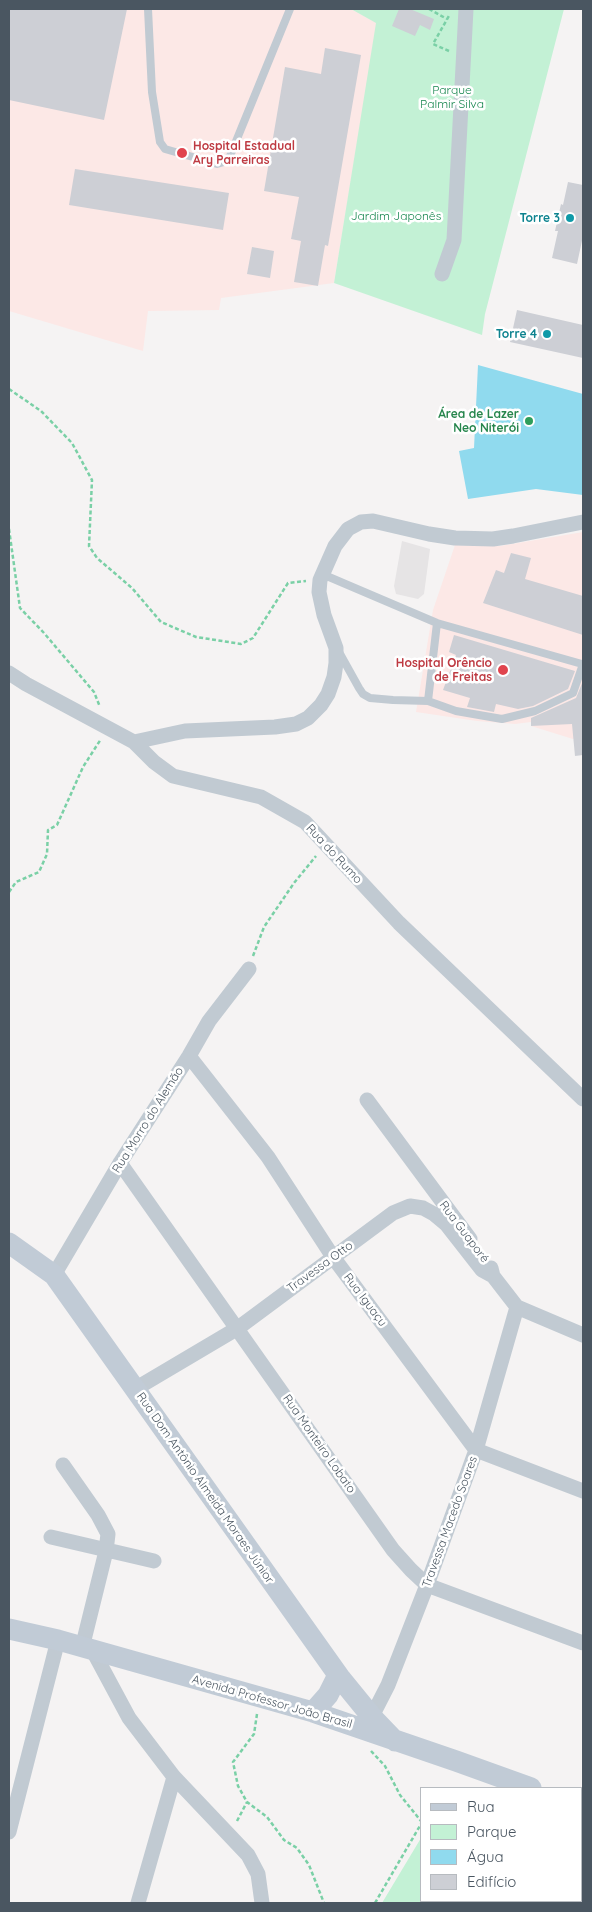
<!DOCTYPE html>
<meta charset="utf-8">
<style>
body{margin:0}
#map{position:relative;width:592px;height:1912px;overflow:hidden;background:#f5f3f3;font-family:Quicksand,sans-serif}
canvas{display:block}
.frame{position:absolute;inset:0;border:10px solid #4a5661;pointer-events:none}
.legend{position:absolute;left:420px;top:1787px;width:162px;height:115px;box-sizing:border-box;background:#fff;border:1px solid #b7bbc0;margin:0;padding:6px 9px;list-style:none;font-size:15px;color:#4a5661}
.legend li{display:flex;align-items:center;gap:10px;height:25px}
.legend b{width:25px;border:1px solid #b7bbc0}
</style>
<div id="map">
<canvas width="592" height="1912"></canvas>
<div class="frame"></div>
<ul class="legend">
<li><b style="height:6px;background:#c1cbd6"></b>Rua</li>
<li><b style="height:14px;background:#c3f1d5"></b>Parque</li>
<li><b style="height:14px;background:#90daee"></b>Água</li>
<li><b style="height:14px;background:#cdcfd5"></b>Edifício</li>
</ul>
</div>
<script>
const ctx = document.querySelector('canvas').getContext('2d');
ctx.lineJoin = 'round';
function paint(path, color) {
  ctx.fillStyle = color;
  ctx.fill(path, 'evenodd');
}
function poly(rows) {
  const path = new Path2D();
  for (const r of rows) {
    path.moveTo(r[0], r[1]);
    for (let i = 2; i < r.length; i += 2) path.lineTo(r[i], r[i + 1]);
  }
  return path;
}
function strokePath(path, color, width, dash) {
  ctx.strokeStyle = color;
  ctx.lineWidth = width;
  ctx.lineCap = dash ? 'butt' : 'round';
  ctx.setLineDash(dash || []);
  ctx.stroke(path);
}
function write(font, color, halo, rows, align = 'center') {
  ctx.font = font + ' Quicksand,sans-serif';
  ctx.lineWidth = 5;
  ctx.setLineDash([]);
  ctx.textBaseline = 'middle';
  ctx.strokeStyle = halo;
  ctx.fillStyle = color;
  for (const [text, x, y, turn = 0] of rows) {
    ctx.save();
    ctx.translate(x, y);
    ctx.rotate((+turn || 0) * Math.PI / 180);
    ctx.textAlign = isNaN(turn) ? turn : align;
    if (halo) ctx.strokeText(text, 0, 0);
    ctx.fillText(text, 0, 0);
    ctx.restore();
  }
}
const education = poly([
 [402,541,430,549,424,594,418,599,396,594,394,586]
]);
const medical = poly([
 [9,9,351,9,377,23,334,283,221,298,219,310,148,311,143,351,9,311],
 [583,532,583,746,581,737,573,739,531,726,531,722,515,724,477,721,416,712,433,610,455,545,500,546]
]);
const green = poly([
 [351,9,564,9,485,314,482,335,334,283,376,23],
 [421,1838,421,1901,515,1901,518,1903,382,1903]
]);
const water = poly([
 [478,365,583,394,583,495,536,489,468,499,459,451,474,448]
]);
const building = poly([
 [9,9,127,9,104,120,9,100],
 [399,9,410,9,434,19,430,30,420,25,415,36,392,26],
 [325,48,361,55,328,246,325,245,318,286,294,282,301,241,291,239,299,197,264,191,285,67,321,74],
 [75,169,229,193,223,230,69,205],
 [568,182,583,185,583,236,577,264,552,258,558,231,555,231,561,204,563,205],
 [252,247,274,251,270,278,247,274],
 [517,310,583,325,583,358,510,342],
 [511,553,531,558,525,579,583,596,583,635,483,603,496,570,504,573],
 [454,635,575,671,568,689,533,706,518,709,496,704,494,712,467,707,470,698,443,690,456,655,449,652],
 [583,681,583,755,575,756,572,724,531,726,531,718,576,698]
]);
const path = poly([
 [429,9,447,19],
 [449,51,433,44,450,14],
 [9,389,41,411,72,443,92,480,89,546,97,558,132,588,161,622,196,637,241,644,253,638,288,583,306,581],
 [9,529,20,608,44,633,94,692,100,707],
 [9,892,16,882,39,872,47,854,48,830,57,825,83,767,101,739],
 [253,956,264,927,294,883,316,856],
 [257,1714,254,1734,233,1762,238,1786,247,1802,267,1817,284,1840,297,1848,309,1865,324,1903],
 [371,1751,385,1766,400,1795,421,1821],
 [237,1821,247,1802],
 [524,1901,527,1903],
 [375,1903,421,1824]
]);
const service = poly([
 [148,9,152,92,160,142,165,149,217,164,224,162,230,156,290,9],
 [322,574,437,623,582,664],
 [339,652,359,688,363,694,370,698,393,700,428,701,456,711,502,719,535,711,573,693,583,664],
 [428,701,437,623]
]);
const minor = poly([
 [442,274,454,240,466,9],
 [9,673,26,684,134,742,154,762,173,776,261,797,305,822,399,923,583,1099],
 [134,742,185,731,275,727,296,724,308,718,321,705,328,694,334,677,336,663,336,648,324,615,319,592,320,580,335,546,348,529,361,522,373,521,429,534,455,538,493,539,513,536,583,522],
 [189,1056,268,1157,333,1257,476,1450,583,1491],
 [367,1100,470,1239],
 [120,1163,393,1550,411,1570,427,1585,583,1643],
 [491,1268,493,1276,517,1307,583,1335],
 [54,1275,120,1163,189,1056,209,1021,249,969],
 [135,1389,238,1328,393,1213,410,1206,423,1208,434,1214,446,1224,482,1270,493,1276],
 [63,1465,98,1515,108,1534,106,1551,82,1648],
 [51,1537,154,1561],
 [93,1651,129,1718,174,1777,248,1855,258,1874,262,1903],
 [368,1724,388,1685,427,1585,476,1450,517,1307],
 [9,1832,58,1640],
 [581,1883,583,1883],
 [138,1903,174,1777]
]);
const secondary = poly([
 [9,1243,54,1275,341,1679,372,1717,395,1741],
 [9,1629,58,1640,313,1712,456,1761,531,1788],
 [313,1712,328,1695,338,1675],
 [581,1807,583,1807]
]);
const markers = [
 [182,153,6,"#e0444e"],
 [570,218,5,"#0f9aa8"],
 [547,334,5,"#0f9aa8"],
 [529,421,5,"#2e9e5b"],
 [503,670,6,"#e0444e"]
];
const parkNames = [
 ["Parque",452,90],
 ["Palmir Silva",452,104],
 ["Jardim Japonês",396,216]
];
const healthNames = [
 ["Hospital Estadual",193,146],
 ["Ary Parreiras",193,160],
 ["Hospital Orêncio",492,663,"right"],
 ["de Freitas",492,677,"right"]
];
const cultureNames = [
 ["Torre 3",560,218],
 ["Torre 4",537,334]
];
const leisureNames = [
 ["Área de Lazer",519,414],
 ["Neo Niterói",519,428]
];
const streetNames = [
 ["Rua do Rumo",334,854,47],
 ["Rua Morro do Alemão",148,1120,-58],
 ["Rua Guaporé",464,1232,53],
 ["Travessa Otto",320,1267,-36],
 ["Rua Iguaçu",365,1300,53],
 ["Rua Monteiro Lobato",319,1444,55],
 ["Rua Dom Antônio Almeida Moraes Júnior",205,1488,55],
 ["Travessa Macedo Soares",450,1522,-70],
 ["Avenida Professor João Brasil",272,1702,16]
];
paint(education, '#e6e4e5');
paint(medical, '#fce8e6');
paint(green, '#c3f1d5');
paint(water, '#90daee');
paint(building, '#cdcfd5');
strokePath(path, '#7ad0a6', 2.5, [4, 2.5]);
strokePath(service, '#c1cad2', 8);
strokePath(minor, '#c1cad2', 15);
strokePath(secondary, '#c1cbd6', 21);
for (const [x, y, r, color] of markers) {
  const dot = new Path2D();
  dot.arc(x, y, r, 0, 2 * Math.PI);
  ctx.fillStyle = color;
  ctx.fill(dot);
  strokePath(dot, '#fff', 2);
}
write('12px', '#17864f', '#fff', parkNames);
write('bold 12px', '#be3a42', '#fff', healthNames, 'left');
write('bold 12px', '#0d838f', '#fff', cultureNames, 'right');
write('bold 12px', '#27864d', '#fff', leisureNames, 'right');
write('12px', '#4a5661', '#fff', streetNames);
</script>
